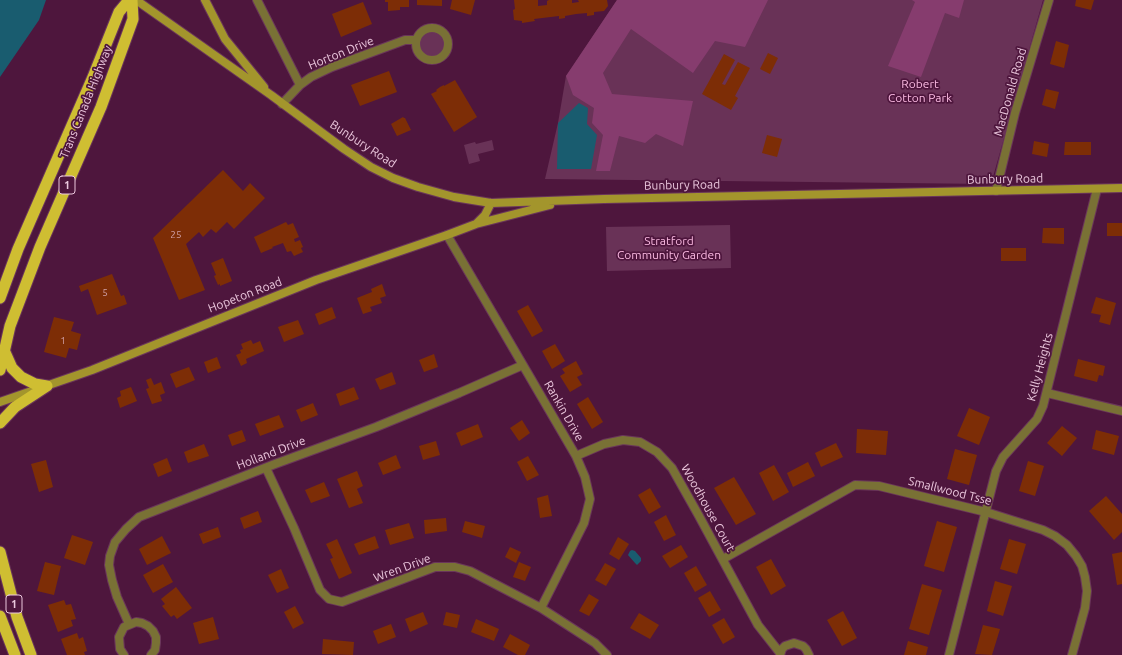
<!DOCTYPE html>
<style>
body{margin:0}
canvas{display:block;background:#4e163d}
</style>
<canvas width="1122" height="655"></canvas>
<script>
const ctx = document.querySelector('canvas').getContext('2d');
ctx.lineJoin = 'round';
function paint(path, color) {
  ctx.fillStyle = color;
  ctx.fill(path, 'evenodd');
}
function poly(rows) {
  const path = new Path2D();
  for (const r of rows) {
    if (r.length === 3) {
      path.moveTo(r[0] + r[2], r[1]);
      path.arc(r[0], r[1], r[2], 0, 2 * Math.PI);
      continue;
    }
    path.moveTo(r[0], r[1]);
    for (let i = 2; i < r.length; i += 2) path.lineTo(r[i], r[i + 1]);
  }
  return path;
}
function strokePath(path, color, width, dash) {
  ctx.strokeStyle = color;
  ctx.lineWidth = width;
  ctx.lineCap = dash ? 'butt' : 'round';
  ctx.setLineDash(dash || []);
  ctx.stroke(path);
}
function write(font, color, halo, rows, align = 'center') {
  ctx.font = font + ' Ubuntu,sans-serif';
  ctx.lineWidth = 3.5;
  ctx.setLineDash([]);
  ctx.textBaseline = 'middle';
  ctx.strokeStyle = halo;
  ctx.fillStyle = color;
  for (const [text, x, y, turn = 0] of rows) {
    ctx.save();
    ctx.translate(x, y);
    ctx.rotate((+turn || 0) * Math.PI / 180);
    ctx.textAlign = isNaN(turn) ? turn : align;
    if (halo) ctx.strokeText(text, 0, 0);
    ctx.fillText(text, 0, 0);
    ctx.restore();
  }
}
const green = poly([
 [617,0,1043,0,991,184,545,179,558,123,566,76],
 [432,44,12],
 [492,140,494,150,478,154,480,161,469,164,464,145,475,142,476,144],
 [730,225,731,268,607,271,606,227]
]);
const forest = poly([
 [617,0,768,0,745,47,715,41,693,73,631,29,603,73,612,94,693,101,683,146,656,134,645,143,619,136,610,171,596,171,603,135,592,123,594,108,573,95,566,76],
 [912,0,964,0,959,18,945,13,921,77,888,66,915,2]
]);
const water = poly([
 [0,0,46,0,39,20,0,77],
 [579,103,588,108,587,124,597,135,591,169,557,169,558,123],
 [632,550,635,551,641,558,641,561,637,565,635,563,628,555,630,551]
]);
const building = poly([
 [385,0,409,0,409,7,400,7,400,10,388,11,388,2,385,2],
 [417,0,442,0,442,6,417,5],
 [452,0,475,0,471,15,450,9],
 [514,0,538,0,538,6,547,5,547,1,549,0,572,0,572,3,579,2,578,0,607,0,608,6,604,11,594,12,594,15,587,16,587,13,576,14,565,16,565,18,559,19,559,16,534,19,535,21,522,23,522,21,514,20,513,10,515,9],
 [1076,0,1094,0,1091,10,1075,6],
 [363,2,372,24,341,37,332,14],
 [1056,41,1069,45,1064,68,1050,64],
 [768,53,778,58,770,74,760,69],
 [724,54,735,60,722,84,725,85,738,62,750,68,735,96,738,98,731,110,702,94],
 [389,71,397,92,360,106,351,85],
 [455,80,477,117,454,132,431,94,437,91,436,90,440,87,444,85,444,86],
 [1046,89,1059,92,1055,109,1042,105],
 [403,117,404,118,405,118,411,130,397,136,391,124],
 [767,135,782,139,777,157,762,153],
 [1034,141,1049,144,1047,157,1032,154],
 [1065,142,1091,142,1091,155,1064,155],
 [223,170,243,191,250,183,265,198,234,229,227,222,216,233,211,229,203,237,199,232,186,244,205,290,179,300,153,238],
 [286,222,288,225,293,223,299,237,294,239,295,242,300,240,303,247,301,248,303,252,294,256,291,251,287,252,283,243,272,247,273,248,261,253,254,237],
 [1107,223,1122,223,1122,236,1107,236],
 [1043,228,1064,228,1064,244,1042,243],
 [1001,248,1026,248,1026,261,1001,261],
 [223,258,232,281,220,286,220,284,218,285,214,276,216,275,211,263],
 [112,274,121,296,124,295,127,304,97,315,88,289,81,292,79,286],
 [382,284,386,296,380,298,382,303,370,307,372,311,363,314,357,298,372,292,371,289],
 [1096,297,1116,303,1110,325,1099,322,1101,315,1091,313],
 [528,305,543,331,532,337,517,311],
 [332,307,336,318,319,325,315,314],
 [54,317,74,322,71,331,81,334,77,350,69,348,66,358,44,352],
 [298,320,304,334,284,342,278,327],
 [251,340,253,344,260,341,264,351,246,359,247,363,241,366,236,355,241,353,240,350,243,349,241,344],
 [555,344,565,361,552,369,542,351],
 [434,354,438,367,424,372,419,360],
 [217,357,221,368,208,373,204,362],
 [1078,359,1105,366,1103,376,1099,375,1097,382,1074,376],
 [576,361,583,374,577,377,582,385,570,392,560,376,565,373,562,369],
 [189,367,195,380,176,388,170,374],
 [392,372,396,384,380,390,375,379],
 [151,378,154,385,161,382,165,393,160,395,162,401,152,404,146,389,149,388,146,380],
 [131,387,137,401,120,408,117,398,121,396,120,391],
 [354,387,359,399,340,406,336,394],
 [588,397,603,422,592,429,577,404],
 [313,403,318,415,301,422,296,410],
 [969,408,990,417,979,445,957,436],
 [279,415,284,427,260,436,255,424],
 [522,420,530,433,519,441,510,428],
 [478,424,483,437,461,446,456,433],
 [1062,426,1077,438,1062,456,1047,443],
 [857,429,888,431,886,455,856,453],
 [242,430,246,441,232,446,228,435],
 [1096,430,1119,436,1114,455,1092,449],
 [436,441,440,455,423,460,419,446],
 [836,443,843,457,821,467,815,453],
 [204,444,209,456,188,463,184,452],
 [955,449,977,455,969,485,947,479],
 [396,455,401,468,383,475,378,463],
 [528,456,539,475,527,481,517,462],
 [167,458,172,471,158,477,153,464],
 [46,460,53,487,39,492,31,464],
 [1028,461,1044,466,1035,496,1019,491],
 [808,462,815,476,793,487,787,473],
 [774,465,789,492,773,501,759,473],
 [357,471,363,486,357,489,363,503,349,508,337,479],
 [734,477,756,514,736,525,714,488],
 [324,482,330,496,311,503,305,490],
 [650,488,661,507,649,514,638,495],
 [548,495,552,516,540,518,537,498],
 [1106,496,1122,514,1122,532,1114,540,1089,511],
 [258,511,262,522,244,529,240,518],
 [666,515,676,535,664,541,654,522],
 [446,518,447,531,425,534,424,520],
 [465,521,485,526,482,538,462,532],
 [937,521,957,527,944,572,924,566],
 [409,523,414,538,390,545,385,530],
 [218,527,221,537,203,544,199,534],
 [72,535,93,542,85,565,64,558],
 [162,536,171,553,147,565,139,549],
 [375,536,379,548,359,555,354,544],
 [618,537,629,544,619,560,609,554],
 [337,539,352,573,339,579,330,559,333,558,326,544],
 [1009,539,1026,544,1017,574,1000,569],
 [681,545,688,557,670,568,662,556],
 [510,547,521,552,516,563,505,557],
 [1122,552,1122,584,1117,585,1112,554],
 [771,559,786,586,771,595,756,567],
 [45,562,61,566,54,595,37,591],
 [519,562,531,567,525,581,513,577],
 [605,563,616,569,606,586,595,580],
 [163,564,173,582,153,593,143,575],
 [696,566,707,585,695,592,684,573],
 [281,569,289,588,277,593,268,575],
 [995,581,1012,586,1003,616,987,611],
 [922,584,942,590,929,635,909,629],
 [176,587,192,608,177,619,174,615,171,617,162,606,165,604,161,599],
 [710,591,721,610,709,617,698,598],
 [589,594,599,600,589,616,579,611],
 [64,600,66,605,71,604,76,619,71,620,73,626,58,632,48,605],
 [295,606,304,623,293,629,284,612],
 [843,611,857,638,842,646,827,620],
 [423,612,428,624,410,632,405,619],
 [446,612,460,615,457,628,443,625],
 [639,613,659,625,650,639,630,628],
 [213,617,219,639,199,644,193,623],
 [724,618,735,637,723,644,712,625],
 [476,619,499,629,494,641,471,632],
 [391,624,396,637,378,644,373,631],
 [983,625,1000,629,992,655,975,654],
 [77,633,79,639,83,637,87,651,84,652,85,655,67,655,61,639],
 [510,634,530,645,525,655,518,655,503,647],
 [323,639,354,642,353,655,322,654],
 [908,641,928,647,926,655,904,655]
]);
const minor = poly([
 [257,0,300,85],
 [432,44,16],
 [282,104,300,85,311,77,332,67,405,40,416,40],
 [996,191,1015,113,1049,0],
 [447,235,576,456,585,477,590,499,584,523,541,608],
 [1047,393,1122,411],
 [576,456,604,444,623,440,640,442,657,452,672,468,699,516,758,625,780,653],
 [266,468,294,528,320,590,329,599,342,602,435,567,455,567,470,571,541,608,595,643,607,655],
 [723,559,855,485,879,486,986,512,1043,530,1055,536,1067,545,1076,556,1082,566,1085,577,1087,591,1085,608,1072,655],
 [129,624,117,597,112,580,109,565,110,556,115,542,126,529,139,517,275,464,376,427,459,393,523,365],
 [124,655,120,649,119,637,124,627,136,622,142,623,148,626,153,631,156,637,156,643,155,650,151,655],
 [780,655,782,649,785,646,794,643,803,646,806,649,809,655],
 [949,655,996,471,1003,457,1037,419,1043,406,1097,189]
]);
const secondary = poly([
 [136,0,271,95,344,149,371,167,393,178,418,187,454,197,491,203,604,199,1122,188],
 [205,0,225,39,264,87],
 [476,224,550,205],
 [0,402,92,370,316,280,447,235,476,224,485,215,491,203]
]);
const trunk = poly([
 [0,298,18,249,93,77,119,12,129,0],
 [4,350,12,368,21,377,35,384,47,386],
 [0,370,10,326,40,247,101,107,133,19,132,0],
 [0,423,15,407,47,386],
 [0,552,17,617,31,655],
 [0,616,15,655]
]);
const numberNames = [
 ["25",176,235],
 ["5",105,293],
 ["1",63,341]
];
const shields = [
 [67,185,16],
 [14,604,16]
];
const shieldNames = [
 ["1",67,185],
 ["1",14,604]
];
const streetNames = [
 ["Horton Drive",341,53,-22],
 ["MacDonald Road",1010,92,-74],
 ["Trans Canada Highway",86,102,-68],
 ["Bunbury Road",363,144,33],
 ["Bunbury Road",1005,179,-1],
 ["Bunbury Road",682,185,-1],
 ["Hopeton Road",245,295,-21],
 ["Kelly Heights",1040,367,-75],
 ["Rankin Drive",564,411,60],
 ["Holland Drive",271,453,-21],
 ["Smallwood Tsse",950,491,14],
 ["Woodhouse Court",708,508,61],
 ["Wren Drive",402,568,-20]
];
const parkNames = [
 ["Robert",920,84],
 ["Cotton Park",920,98],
 ["Stratford",669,241],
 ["Community Garden",669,255]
];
paint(green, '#693257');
paint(forest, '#863c6e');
paint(water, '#195c6f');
paint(building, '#7d2d06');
strokePath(minor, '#6a365a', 10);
strokePath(secondary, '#6a365a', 10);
strokePath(trunk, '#6a365a', 13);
strokePath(minor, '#797135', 8);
strokePath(secondary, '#a3952c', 8);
strokePath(trunk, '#cfbe32', 11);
write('10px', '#d0a0a7', null, numberNames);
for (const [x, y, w] of shields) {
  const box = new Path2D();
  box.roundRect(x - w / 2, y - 9, w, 18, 3);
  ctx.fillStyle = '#4e163d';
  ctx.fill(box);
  strokePath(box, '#ebc7dd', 1);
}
write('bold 11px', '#ebc7dd', null, shieldNames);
write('12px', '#ebc7dd', '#4e163d', streetNames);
write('12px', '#fbbae2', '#4e163d', parkNames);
</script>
